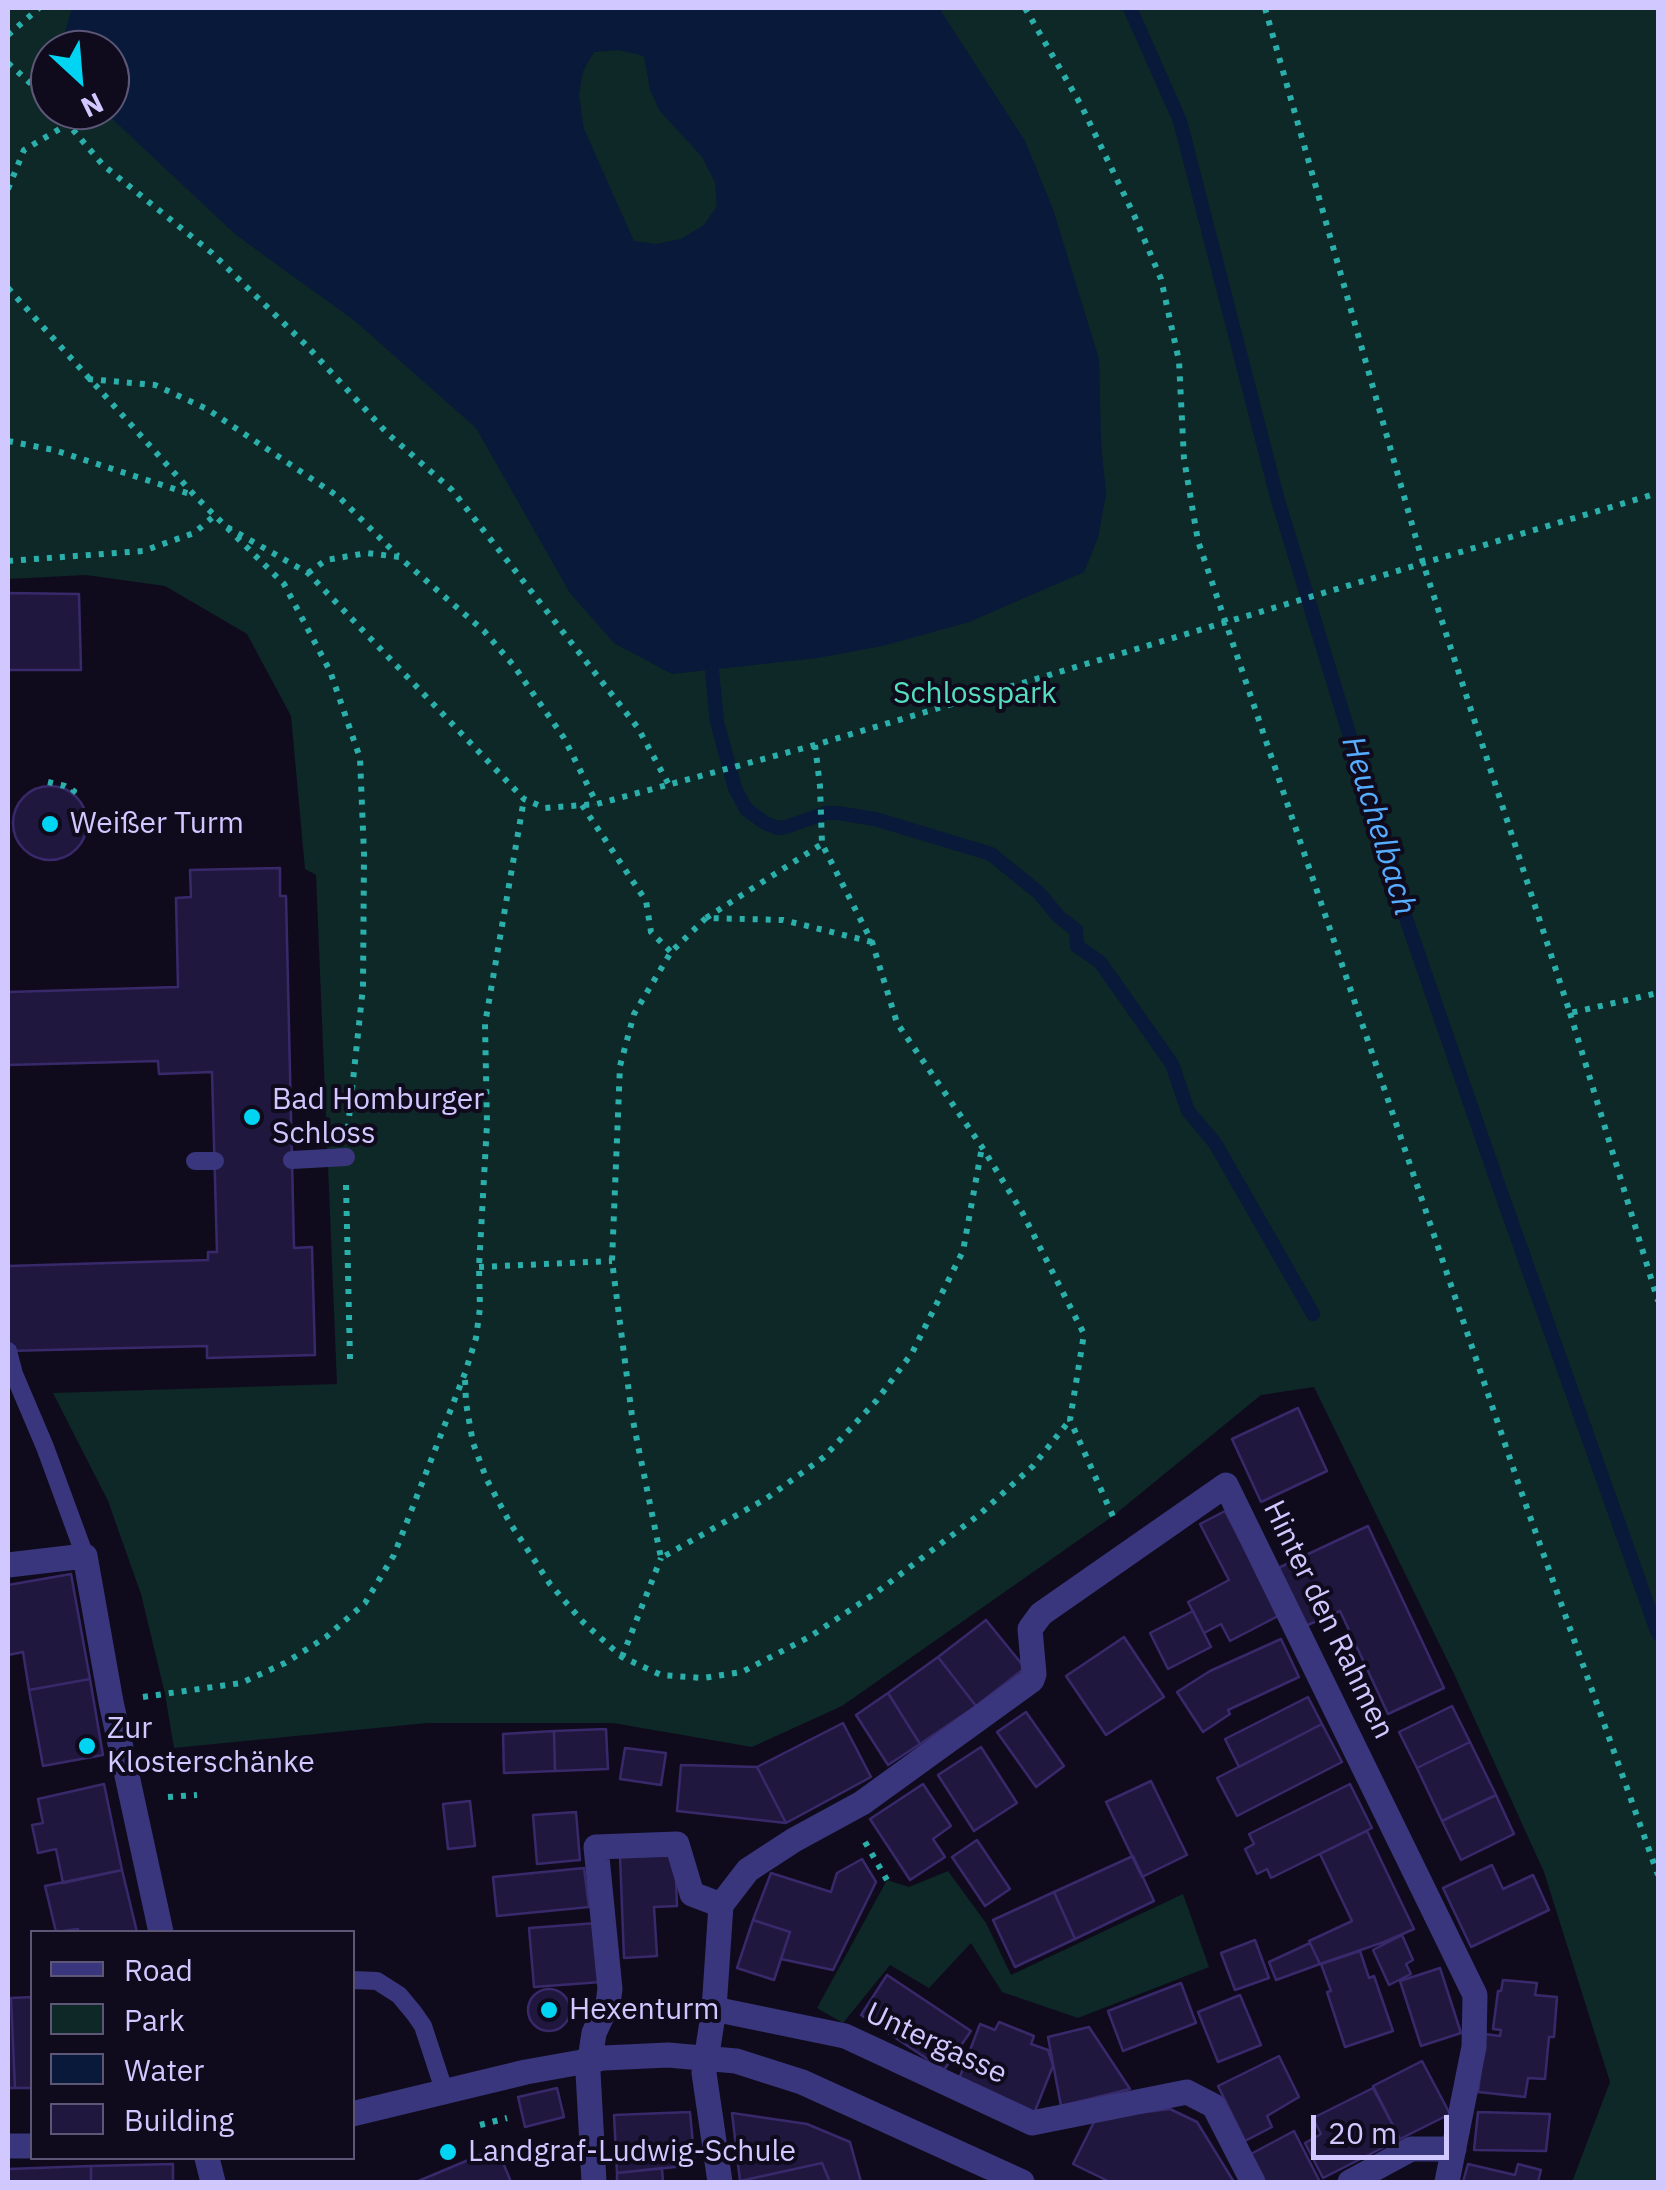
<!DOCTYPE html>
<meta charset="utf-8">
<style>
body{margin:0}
#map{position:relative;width:1666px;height:2190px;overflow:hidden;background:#0f0b1d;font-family:"IBM Plex Sans",sans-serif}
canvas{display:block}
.frame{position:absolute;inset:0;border:10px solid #d0c8ff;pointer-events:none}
.legend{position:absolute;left:30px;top:1930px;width:325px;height:230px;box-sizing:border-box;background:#0f0b1d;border:2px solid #5c5777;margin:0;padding:12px 18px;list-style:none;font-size:30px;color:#d0c8ff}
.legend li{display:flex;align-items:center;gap:20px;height:50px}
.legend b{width:50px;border:2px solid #5c5777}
.north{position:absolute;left:30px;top:30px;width:100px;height:100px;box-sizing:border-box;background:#0f0b1d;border:2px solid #5c5777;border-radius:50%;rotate:154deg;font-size:28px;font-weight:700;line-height:40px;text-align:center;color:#d0c8ff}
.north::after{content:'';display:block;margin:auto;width:35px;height:45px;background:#00d4f3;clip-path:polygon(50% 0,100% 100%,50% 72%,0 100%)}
.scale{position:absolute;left:1311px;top:2115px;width:138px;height:45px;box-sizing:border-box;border:5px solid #d0c8ff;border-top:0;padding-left:12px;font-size:30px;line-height:35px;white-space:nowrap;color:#d0c8ff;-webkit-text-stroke:8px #0f0b1d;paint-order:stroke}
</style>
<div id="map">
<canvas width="1666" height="2190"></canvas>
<div class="frame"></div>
<ul class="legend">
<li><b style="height:12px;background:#3a367d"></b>Road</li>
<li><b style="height:28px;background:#0e2727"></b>Park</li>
<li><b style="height:28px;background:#08193a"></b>Water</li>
<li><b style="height:28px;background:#20173e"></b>Building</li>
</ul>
<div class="north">N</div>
<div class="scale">20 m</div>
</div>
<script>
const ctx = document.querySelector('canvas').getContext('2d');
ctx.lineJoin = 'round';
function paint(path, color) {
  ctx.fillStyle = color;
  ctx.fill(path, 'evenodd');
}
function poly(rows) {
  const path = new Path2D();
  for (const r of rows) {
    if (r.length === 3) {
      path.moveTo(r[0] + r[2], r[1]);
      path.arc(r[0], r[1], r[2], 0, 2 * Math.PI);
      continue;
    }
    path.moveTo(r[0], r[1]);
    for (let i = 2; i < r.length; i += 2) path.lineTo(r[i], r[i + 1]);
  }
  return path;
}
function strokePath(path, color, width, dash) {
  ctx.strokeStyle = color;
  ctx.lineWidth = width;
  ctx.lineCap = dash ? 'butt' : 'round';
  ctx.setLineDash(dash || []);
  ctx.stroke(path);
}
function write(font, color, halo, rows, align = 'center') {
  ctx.font = font + ' "IBM Plex Sans",sans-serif';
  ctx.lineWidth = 8;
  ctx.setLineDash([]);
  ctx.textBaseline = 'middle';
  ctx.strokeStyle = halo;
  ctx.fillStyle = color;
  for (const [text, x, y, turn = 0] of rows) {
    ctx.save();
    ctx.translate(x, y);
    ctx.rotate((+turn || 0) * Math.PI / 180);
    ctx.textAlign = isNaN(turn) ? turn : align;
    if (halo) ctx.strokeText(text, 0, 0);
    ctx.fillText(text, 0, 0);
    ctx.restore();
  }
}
const green = poly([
 [8,8,1658,8,1658,2182,1572,2182,1610,2082,1544,1872,1455,1676,1314,1387,1261,1395,1113,1516,842,1706,752,1747,613,1723,427,1723,174,1748,165,1694,141,1594,108,1501,53,1393,337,1384,316,875,305,869,291,716,247,634,165,586,86,575,8,579],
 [50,50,110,50,110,110,50,110],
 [948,1871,986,1923,1011,1975,1183,1894,1209,1967,1078,2018,1002,1992,971,1943,929,1988,890,1965,843,2023,817,2008,887,1880,909,1887]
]);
const water = poly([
 [72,8,939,8,1025,141,1053,209,1099,359,1101,444,1106,494,1098,538,1084,572,969,622,882,646,817,658,672,674,614,643,570,593,476,428,355,321,236,235,106,113,104,110,110,110,110,50,72,50,64,36],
 [619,50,644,56,650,89,659,110,702,157,715,182,717,206,704,225,681,239,656,244,634,241,584,129,579,95,583,71,594,52]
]);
const stream = poly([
 [1130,8,1180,121,1277,497,1400,901,1497,1181,1658,1634],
 [712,670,717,722,735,788,746,809,765,823,778,828,786,827,826,813,837,813,875,819,991,854,1039,893,1059,917,1076,930,1077,946,1100,962,1172,1064,1188,1111,1215,1143,1313,1314]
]);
const building = poly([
 [8,593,79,594,81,670,8,670,8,593],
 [50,823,37],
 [280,868,280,896,286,896,294,1248,312,1247,315,1355,207,1358,207,1346,8,1351,8,1266,208,1260,208,1252,217,1252,212,1072,159,1074,158,1061,8,1065,8,992,178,987,176,898,191,897,190,870,280,868],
 [1298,1408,1327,1471,1261,1502,1232,1439,1298,1408],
 [1225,1511,1280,1615,1230,1641,1221,1624,1204,1633,1188,1602,1229,1580,1200,1524,1225,1511],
 [1368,1526,1444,1688,1388,1714,1340,1611,1303,1627,1276,1569,1368,1526],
 [71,1574,90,1679,29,1690,23,1652,8,1655,8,1585,71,1574],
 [1193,1611,1211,1647,1168,1669,1150,1633,1193,1611],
 [986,1620,1025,1668,976,1706,938,1657,986,1620],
 [1124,1637,1164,1697,1106,1735,1066,1676,1124,1637],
 [1281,1639,1299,1677,1228,1710,1230,1714,1203,1732,1177,1692,1210,1671,1281,1639],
 [938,1657,976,1706,920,1744,888,1693,938,1657],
 [90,1679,103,1755,43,1766,29,1690,90,1679],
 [888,1693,920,1744,888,1765,856,1715,888,1693],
 [1308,1697,1322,1724,1239,1767,1225,1739,1308,1697],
 [1452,1706,1470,1742,1417,1768,1399,1732,1452,1706],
 [1026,1712,1064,1766,1036,1787,997,1732,1026,1712],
 [843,1723,871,1777,786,1823,757,1767,843,1723],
 [1322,1724,1342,1762,1237,1816,1217,1778,1322,1724],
 [606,1729,608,1769,555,1771,554,1731,606,1729],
 [554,1731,555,1771,504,1773,503,1734,554,1731],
 [1470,1742,1496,1795,1442,1821,1417,1768,1470,1742],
 [981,1747,1017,1803,974,1831,938,1775,981,1747],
 [625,1748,666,1753,661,1785,620,1779,625,1748],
 [681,1765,757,1767,786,1823,677,1811,681,1765],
 [1151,1781,1187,1855,1142,1877,1106,1802,1151,1781],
 [104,1784,122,1870,63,1883,56,1849,38,1853,32,1825,43,1823,38,1799,104,1784],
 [923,1784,951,1826,933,1839,945,1857,910,1880,870,1819,923,1784],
 [1350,1784,1372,1828,1271,1878,1267,1869,1257,1874,1245,1849,1254,1844,1249,1834,1350,1784],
 [1496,1795,1514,1834,1461,1860,1442,1821,1496,1795],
 [470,1801,475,1846,448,1849,443,1804,470,1801],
 [576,1812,580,1860,537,1864,533,1815,576,1812],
 [1367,1831,1414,1929,1384,1942,1320,1964,1309,1941,1352,1921,1320,1854,1367,1831],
 [977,1840,1010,1889,985,1906,952,1857,977,1840],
 [675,1853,677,1906,654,1907,657,1956,624,1958,620,1856,675,1853],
 [1133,1856,1154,1901,1075,1939,1054,1892,1133,1856],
 [862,1859,876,1882,833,1970,781,1959,790,1932,753,1920,771,1873,831,1892,837,1873,862,1859],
 [1492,1865,1503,1889,1533,1875,1549,1910,1471,1947,1443,1888,1492,1865],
 [584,1868,589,1907,497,1916,493,1877,584,1868],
 [122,1870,137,1932,78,1932,78,1929,56,1932,45,1886,122,1870],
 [1054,1892,1075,1939,1015,1967,993,1920,1054,1892],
 [753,1920,790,1932,774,1980,737,1968,753,1920],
 [597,1923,601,1982,534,1987,529,1928,597,1923],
 [1402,1935,1413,1960,1406,1964,1411,1974,1389,1985,1373,1950,1402,1935],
 [1255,1940,1269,1978,1235,1990,1221,1953,1255,1940],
 [1310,1943,1320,1964,1276,1980,1269,1962,1310,1943],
 [1360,1951,1369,1978,1374,1976,1393,2031,1345,2047,1327,1992,1331,1991,1321,1964,1360,1951],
 [1440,1968,1461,2033,1421,2046,1400,1981,1440,1968],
 [887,1975,971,2031,944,2070,861,2015,887,1975],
 [1503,1980,1537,1983,1535,1995,1557,1997,1554,2037,1549,2037,1545,2079,1528,2078,1525,2097,1478,2092,1485,2034,1500,2036,1501,2030,1493,2029,1498,1991,1501,1991,1503,1980],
 [1181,1983,1196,2023,1123,2051,1108,2011,1181,1983],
 [549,2010,21],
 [1240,1995,1261,2045,1218,2062,1198,2012,1240,1995],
 [32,1997,32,2088,15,2088,11,1998,32,1997],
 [8,1998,11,1998,15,2088,8,2088,8,1998],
 [999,2022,1034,2036,1031,2044,1048,2050,1053,2066,1033,2116,956,2087,980,2024,995,2030,999,2022],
 [1089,2027,1130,2089,1061,2106,1048,2037,1089,2027],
 [1279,2056,1299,2097,1267,2116,1272,2127,1245,2141,1218,2086,1279,2056],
 [1422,2061,1450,2114,1400,2139,1373,2086,1422,2061],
 [557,2088,564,2117,525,2127,518,2097,557,2088],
 [1373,2088,1400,2139,1323,2178,1305,2143,1321,2134,1313,2118,1373,2088],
 [1170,2109,1197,2122,1234,2182,1110,2182,1073,2164,1096,2118,1170,2109],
 [690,2112,695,2165,617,2173,614,2115,690,2112],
 [1478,2112,1550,2114,1546,2151,1474,2150,1478,2112],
 [732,2113,807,2124,850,2142,861,2182,830,2182,822,2163,740,2181,732,2113],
 [1294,2131,1320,2182,1263,2182,1249,2155,1294,2131],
 [497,2148,511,2182,416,2182,497,2148],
 [822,2163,830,2182,740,2182,740,2181,822,2163],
 [173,2164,173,2182,91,2182,91,2166,173,2164],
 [1468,2164,1515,2175,1518,2164,1541,2170,1538,2182,1463,2182,1468,2164],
 [91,2166,91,2182,8,2182,8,2169,91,2166],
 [662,2168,663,2182,617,2182,617,2173,662,2168]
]);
const path = poly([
 [1025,8,1081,105,1134,215,1161,279,1179,361,1184,459,1198,541,1522,1494,1658,1875],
 [1265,8,1423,563,1570,1013,1658,993],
 [8,35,39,8],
 [8,63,39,91,50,103],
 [56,110,103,165,212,253,307,346,387,433,452,490,638,728,669,785],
 [8,189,24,150,68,124],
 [8,288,196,497,284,584,330,671,360,758,364,854,363,987,348,1127],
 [88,379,155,385,207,409,339,497,398,556],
 [8,441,54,450,193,495],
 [227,527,308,573,524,799,545,808,597,804,815,745,1658,493],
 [8,561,143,551,194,533,214,516],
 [308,573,326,560,367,553,399,557,484,631,514,666,564,738,597,804],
 [815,745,820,786,822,844,872,942,897,1023,982,1147,1022,1212,1084,1334,1070,1420,1115,1521],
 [48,782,65,786,74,791,72,793],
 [582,805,646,901,651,932,671,952],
 [706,918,822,844],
 [872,942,783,920,706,918,671,952,634,1014,620,1066,612,1261,632,1416,661,1558,767,1498,824,1457,877,1400,912,1353,963,1251,982,1147],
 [1570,1013,1658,1301],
 [346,1185,350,1359],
 [479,1267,612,1261],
 [465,1380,466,1403,473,1443,487,1480,510,1523,550,1584,583,1622,622,1657,661,1675,703,1678,742,1672,811,1636,877,1592,980,1514,1033,1466,1070,1420],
 [622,1657,661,1558],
 [143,1697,241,1683,285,1663,326,1637,365,1603,394,1555,465,1373,476,1338,480,1308,479,1267,487,1124,485,1024,524,799],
 [168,1797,197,1795],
 [865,1842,887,1880],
 [480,2125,507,2118]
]);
const lane = poly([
 [292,1160,346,1157],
 [195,1161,215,1161],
 [8,1351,14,1374,45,1447,85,1556],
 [352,1980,377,1981,399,1995,414,2013,423,2026,445,2093]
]);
const street = poly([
 [8,1565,85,1556,111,1702,161,1932],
 [714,2009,845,2036,1032,2123,1187,2092,1214,2106,1253,2182],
 [352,2114,526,2072,604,2058,668,2055,736,2061,802,2082,1022,2182],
 [8,2146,32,2146],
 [207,2158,213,2182],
 [594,2182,588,2072,594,2033,608,2003,610,1989,596,1847,677,1844,692,1894,721,1905],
 [720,2182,704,2073,714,2009,721,1905,748,1870,794,1840,862,1803,1032,1680,1034,1674,1030,1629,1041,1614,1226,1485,1475,1995,1474,2047,1447,2182],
 [1350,2182,1411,2149,1454,2149]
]);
const markers = [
 [50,824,10,"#00d4f3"],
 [252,1117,10,"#00d4f3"],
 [87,1746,10,"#00d4f3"],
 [549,2010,10,"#00d4f3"],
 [448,2152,10,"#00d4f3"]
];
const parkNames = [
 ["Schlosspark",975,694]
];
const poiNames = [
 ["Weißer Turm",70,824],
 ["Bad Homburger",272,1100],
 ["Schloss",272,1134],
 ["Zur",107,1729],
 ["Klosterschänke",107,1763],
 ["Hexenturm",569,2010],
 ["Landgraf-Ludwig-Schule",468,2152]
];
const streetNames = [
 ["Hinter den Rahmen",1328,1620,64],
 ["Untergasse",936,2044,25]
];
const waterNames = [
 ["Heuchelbach",1378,826,73]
];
paint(green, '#0e2727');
paint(water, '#08193a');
strokePath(stream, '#08193a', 14);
paint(building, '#20173e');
strokePath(building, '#38296b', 2.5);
strokePath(path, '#2bafab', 6, [5, 8]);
strokePath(lane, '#3a367d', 18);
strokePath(street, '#3a367d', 25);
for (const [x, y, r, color] of markers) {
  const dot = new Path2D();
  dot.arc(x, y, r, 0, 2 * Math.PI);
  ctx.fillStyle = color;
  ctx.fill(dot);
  strokePath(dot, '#0f0b1d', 4);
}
write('30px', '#53dfc0', '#0f0b1d', parkNames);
write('30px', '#d0c8ff', '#0f0b1d', poiNames, 'left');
write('30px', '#d0c8ff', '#0f0b1d', streetNames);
write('italic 32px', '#56acff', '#0f0b1d', waterNames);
</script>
